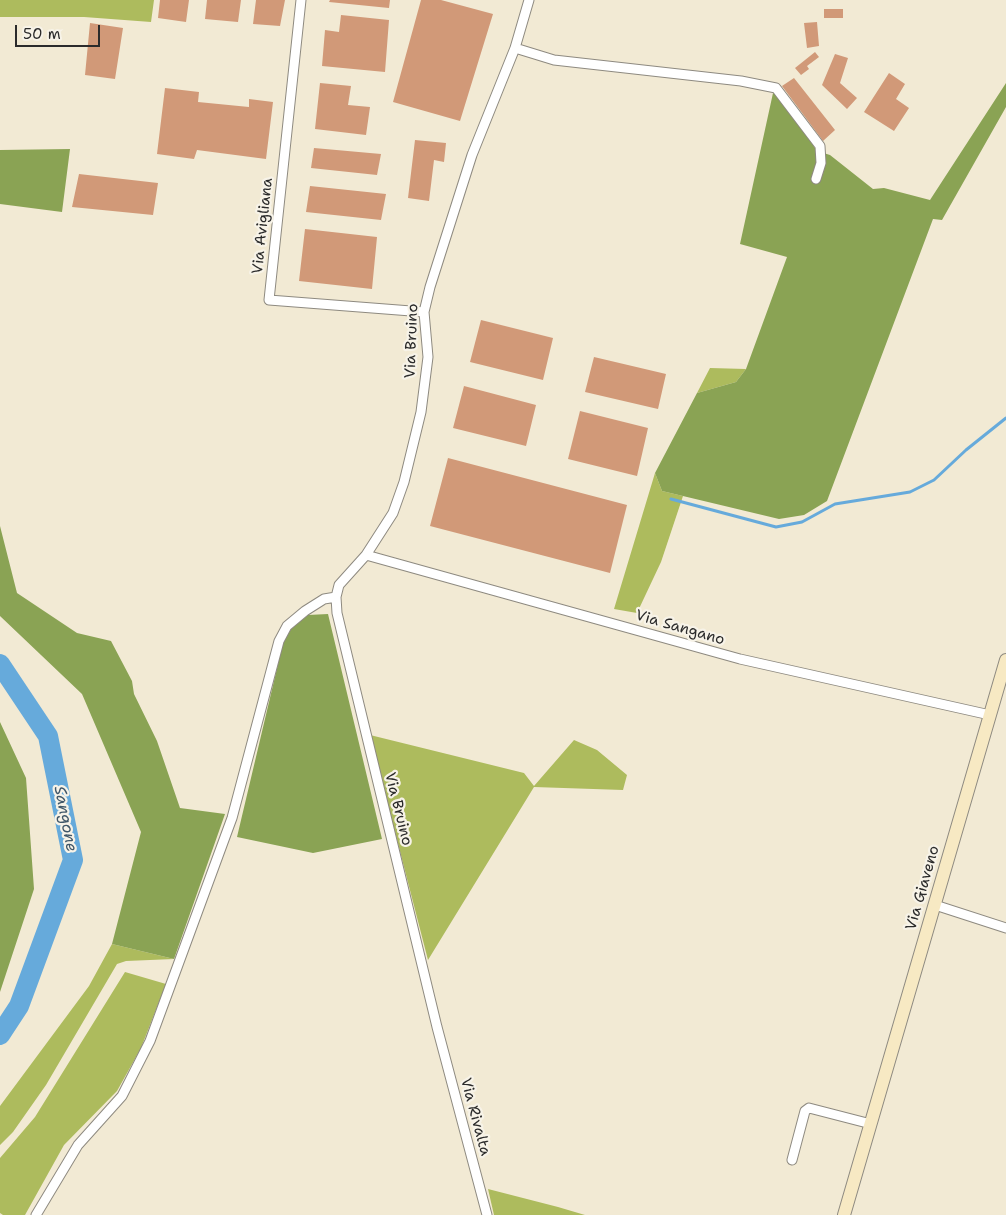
<!DOCTYPE html>
<style>
body{margin:0}
#map{position:relative;width:1006px;height:1215px;overflow:hidden;background:#f2ead4;font-family:"Shantell Sans",sans-serif}
canvas{display:block}
.scale{position:absolute;left:15px;top:25px;width:85px;height:22px;box-sizing:border-box;border:2px solid #2b2b2b;border-top:0;padding-left:6px;font-size:15px;line-height:18px;white-space:nowrap;color:#2b2b2b;-webkit-text-stroke:4px #f7f3e8;paint-order:stroke}
</style>
<div id="map">
<canvas width="1006" height="1215"></canvas>
<div class="scale">50 m</div>
</div>
<script>
const ctx = document.querySelector('canvas').getContext('2d');
ctx.lineJoin = 'round';
function paint(path, color) {
  ctx.fillStyle = color;
  ctx.fill(path, 'evenodd');
}
function poly(rows) {
  const path = new Path2D();
  for (const r of rows) {
    path.moveTo(r[0], r[1]);
    for (let i = 2; i < r.length; i += 2) path.lineTo(r[i], r[i + 1]);
  }
  return path;
}
function strokePath(path, color, width, dash) {
  ctx.strokeStyle = color;
  ctx.lineWidth = width;
  ctx.lineCap = dash ? 'butt' : 'round';
  ctx.setLineDash(dash || []);
  ctx.stroke(path);
}
function write(font, color, halo, rows, align = 'center') {
  ctx.font = font + ' "Shantell Sans",sans-serif';
  ctx.lineWidth = 4.5;
  ctx.setLineDash([]);
  ctx.textBaseline = 'middle';
  ctx.strokeStyle = halo;
  ctx.fillStyle = color;
  for (const [text, x, y, turn = 0] of rows) {
    ctx.save();
    ctx.translate(x, y);
    ctx.rotate((+turn || 0) * Math.PI / 180);
    ctx.textAlign = isNaN(turn) ? turn : align;
    if (halo) ctx.strokeText(text, 0, 0);
    ctx.fillText(text, 0, 0);
    ctx.restore();
  }
}
const green = poly([
 [0,0,154,0,151,22,84,17,0,17],
 [710,368,746,369,736,382,697,393],
 [655,473,662,491,683,496,661,562,637,613,614,609],
 [370,735,524,773,534,786,574,740,597,750,627,775,623,790,534,787,428,960],
 [112,944,174,959,126,961,117,964,46,1085,13,1132,0,1145,0,1106,89,986],
 [125,972,166,984,141,1048,117,1091,64,1145,25,1215,3,1215,0,1213,0,1158,35,1117],
 [488,1189,558,1207,585,1215,494,1215]
]);
const forest = poly([
 [1006,83,1006,107,942,220,933,219,827,501,804,515,779,519,662,491,655,473,697,393,736,382,746,369,787,257,740,244,773,93,780,96,817,151,830,155,873,189,884,188,930,200],
 [70,149,62,212,0,204,0,150],
 [0,526,17,593,77,633,111,641,132,681,134,694,157,741,180,808,225,814,174,959,112,944,141,832,82,694,0,616],
 [328,614,382,839,313,853,237,837,283,643,291,629,308,615],
 [0,722,26,778,34,889,0,992]
]);
const stream = poly([
 [671,499,776,527,802,522,835,504,910,492,934,480,966,450,1006,418]
]);
const river = poly([
 [0,664,48,736,73,860,19,1006,0,1035]
]);
const building = poly([
 [160,0,189,0,186,22,158,18],
 [207,0,241,0,238,22,205,19],
 [256,0,285,0,280,26,253,24],
 [330,0,390,0,389,8,329,2],
 [421,0,441,0,493,14,460,121,393,102],
 [824,9,843,9,843,18,824,18],
 [341,15,389,20,385,72,322,66,325,30,339,32],
 [817,22,819,46,807,48,804,23],
 [90,23,123,28,115,79,85,75],
 [815,52,819,57,807,66,809,69,801,75,795,68],
 [835,54,848,58,840,83,857,98,847,109,822,85],
 [889,73,905,84,896,99,909,108,894,131,864,112],
 [794,78,835,130,823,141,782,86],
 [320,83,351,86,348,105,370,107,366,135,315,129],
 [165,88,199,92,198,102,249,107,249,99,273,102,266,159,197,150,194,159,157,154],
 [415,140,446,143,444,162,434,160,429,201,408,198],
 [314,148,381,154,377,175,311,168],
 [79,174,158,183,153,215,72,207],
 [310,186,386,194,381,220,306,212],
 [305,229,377,237,372,289,299,281],
 [481,320,553,338,543,380,470,362],
 [594,357,666,374,658,409,585,392],
 [464,386,536,405,526,446,453,428],
 [580,411,648,428,637,476,568,459],
 [448,458,627,505,610,573,430,526]
]);
const minor = poly([
 [301,0,269,300,424,312],
 [515,48,554,60,741,81,776,88,820,146,821,163,816,179],
 [366,555,740,659,990,715],
 [336,597,337,613,437,1027,487,1215],
 [935,905,1006,928],
 [792,1160,805,1111,809,1108,871,1124],
 [36,1215,78,1145,122,1096,150,1041,232,818,279,641,287,626,305,611,324,599,336,597,339,585,366,555,393,513,404,482,421,412,428,357,424,312,430,287,472,155,515,48,529,0]
]);
const secondary = poly([
 [844,1215,1006,660]
]);
const streetNames = [
 ["Via Avigliana",263,226,-84],
 ["Via Bruino",412,341,-88],
 ["Via Sangano",680,628,16],
 ["Via Bruino",398,809,76],
 ["Via Giaveno",923,888,-74],
 ["Via Rivalta",475,1117,75]
];
const waterNames = [
 ["Sangone",65,819,79]
];
paint(green, '#adbb5d');
paint(forest, '#8aa354');
strokePath(stream, '#66aadb', 3);
strokePath(river, '#66aadb', 20);
paint(building, '#d19978');
strokePath(minor, '#8e8a80', 11);
strokePath(secondary, '#8e8a80', 14);
strokePath(minor, '#fff', 9);
strokePath(secondary, '#f7e9c3', 12);
write('15px', '#2b2b2b', '#f7f3e8', streetNames);
write('italic 16px', '#405769', '#f7f3e8', waterNames);
</script>
